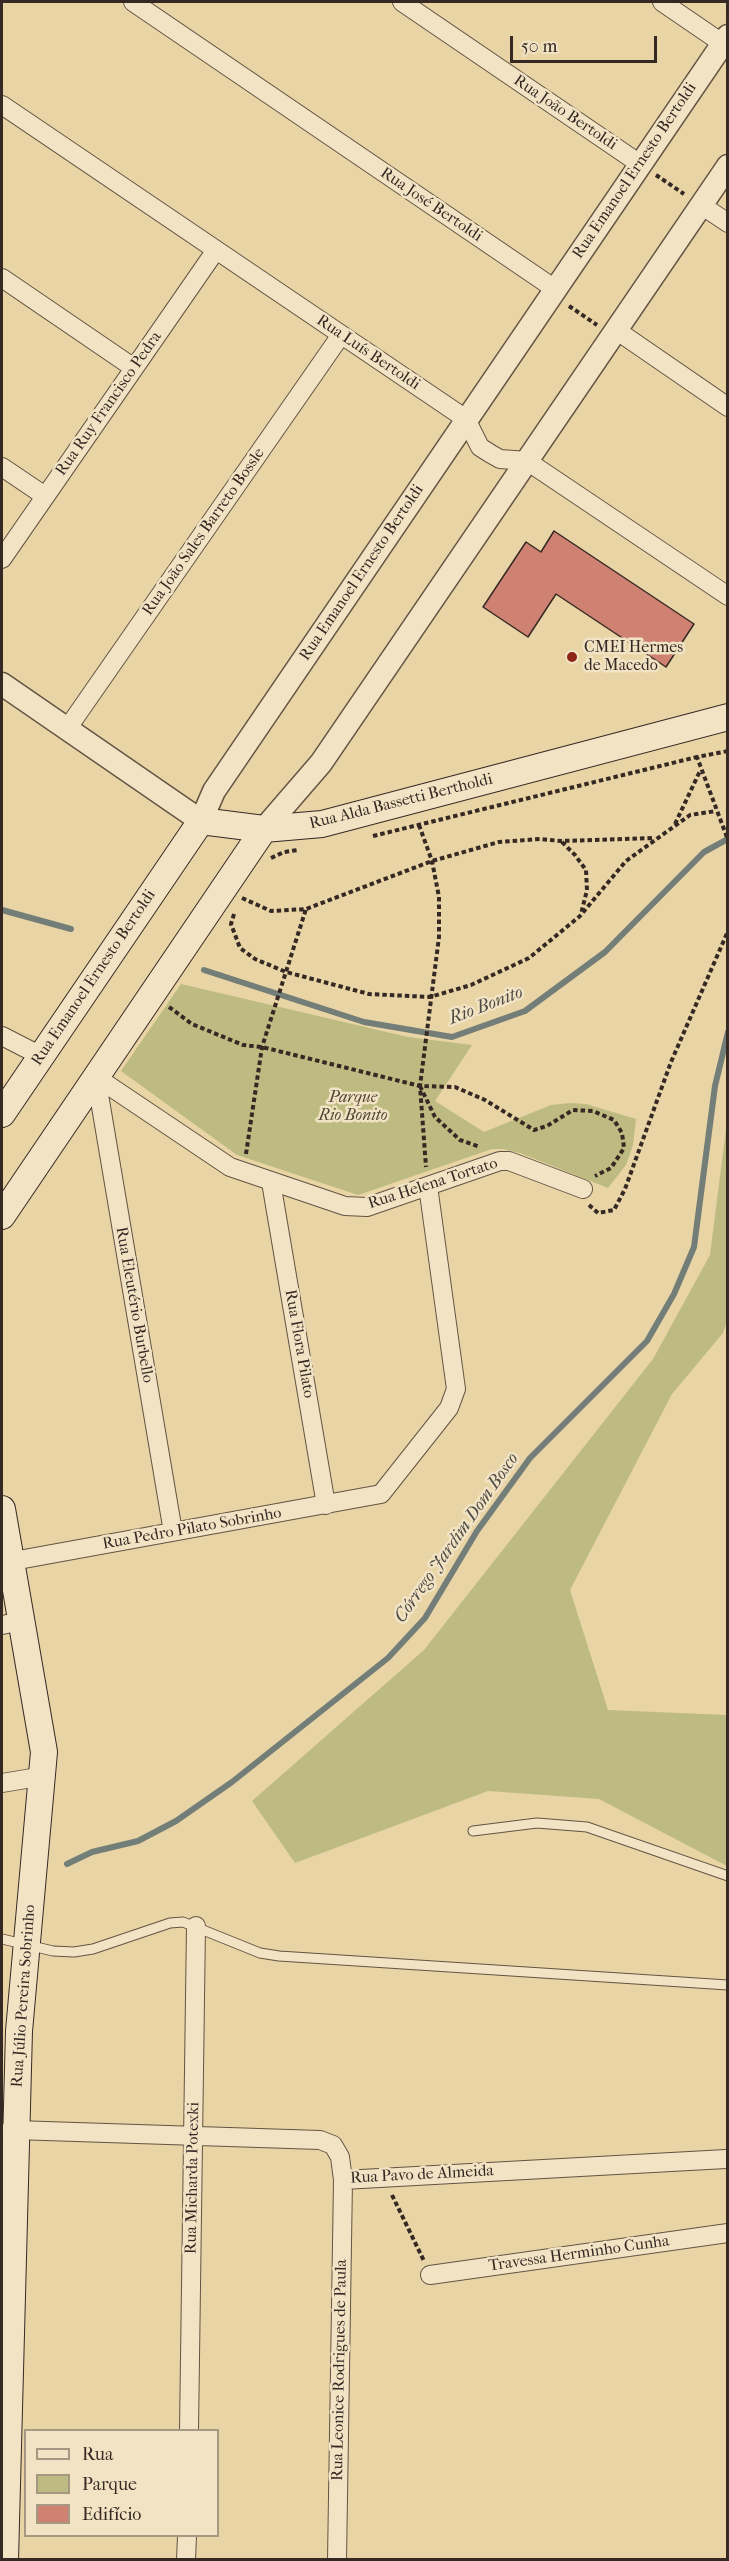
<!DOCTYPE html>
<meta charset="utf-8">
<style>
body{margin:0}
#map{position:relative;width:729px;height:2561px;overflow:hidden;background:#e9d4a5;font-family:"IM FELL French Canon",serif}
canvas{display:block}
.frame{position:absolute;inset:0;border:3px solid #362924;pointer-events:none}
.legend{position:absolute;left:24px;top:2429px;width:195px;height:108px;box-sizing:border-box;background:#f1e3c4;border:2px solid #a69984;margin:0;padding:8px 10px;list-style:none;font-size:18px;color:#362924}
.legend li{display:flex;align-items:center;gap:12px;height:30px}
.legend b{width:30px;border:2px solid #a69984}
.scale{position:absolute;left:510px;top:36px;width:147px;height:27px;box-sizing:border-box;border:3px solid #362924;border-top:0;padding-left:8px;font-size:18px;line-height:21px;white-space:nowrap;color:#362924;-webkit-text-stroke:4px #f1e3c4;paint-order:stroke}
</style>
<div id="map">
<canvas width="729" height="2561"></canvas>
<div class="frame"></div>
<ul class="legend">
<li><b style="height:8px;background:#f1e3c4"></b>Rua</li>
<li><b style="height:16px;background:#bdbb82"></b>Parque</li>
<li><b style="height:16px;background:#cf8272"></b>Edifício</li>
</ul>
<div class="scale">50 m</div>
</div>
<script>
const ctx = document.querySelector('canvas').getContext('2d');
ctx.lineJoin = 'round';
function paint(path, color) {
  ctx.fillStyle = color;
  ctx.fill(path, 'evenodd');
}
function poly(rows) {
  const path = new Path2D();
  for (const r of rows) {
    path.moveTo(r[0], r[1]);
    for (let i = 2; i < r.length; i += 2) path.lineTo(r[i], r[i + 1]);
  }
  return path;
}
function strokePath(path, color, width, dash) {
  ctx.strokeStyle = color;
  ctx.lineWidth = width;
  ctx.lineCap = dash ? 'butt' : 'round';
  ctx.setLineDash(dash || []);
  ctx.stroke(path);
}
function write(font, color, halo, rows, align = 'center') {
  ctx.font = font + ' "IM FELL French Canon",serif';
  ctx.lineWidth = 5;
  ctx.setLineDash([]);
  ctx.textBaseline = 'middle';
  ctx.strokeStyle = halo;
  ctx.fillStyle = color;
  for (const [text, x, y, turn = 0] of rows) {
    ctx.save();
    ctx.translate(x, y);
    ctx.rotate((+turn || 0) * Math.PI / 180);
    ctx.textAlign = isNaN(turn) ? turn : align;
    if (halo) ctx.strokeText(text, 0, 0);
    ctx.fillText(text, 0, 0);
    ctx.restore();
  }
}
const green = poly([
 [181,984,408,1037,472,1045,435,1101,484,1132,551,1105,570,1103,586,1104,636,1119,633,1145,626,1165,608,1188,520,1153,503,1149,492,1149,358,1195,237,1155,121,1071],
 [727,1121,727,1321,723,1333,672,1394,570,1590,608,1710,727,1715,727,1866,599,1799,488,1791,295,1863,252,1801,424,1650,653,1359,710,1255]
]);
const stream = poly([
 [2,910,71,929],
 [204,970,364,1022,452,1037,525,1011,605,952,704,852,728,839],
 [67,1864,92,1852,138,1841,176,1821,232,1782,388,1658,425,1618,477,1531,530,1458,647,1341,674,1294,694,1247,715,1086,728,1032]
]);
const building = poly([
 [554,531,694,624,666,667,556,594,528,637,483,607,526,542,541,552,554,531]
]);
const path = poly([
 [656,175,684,194],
 [569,306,597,325],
 [728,751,697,757,728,840],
 [675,824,700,771],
 [419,825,432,861,439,897,439,937,420,1086,426,1167],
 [373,836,697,757],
 [562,842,575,855,586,870,587,890,581,914],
 [271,858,284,852,298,850],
 [242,898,271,911,306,909,432,861,499,842,540,839,561,841,655,838],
 [234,914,231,924,240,948,255,959,286,972,369,994,430,997,471,985,529,958,580,916,626,861,690,815,716,811],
 [169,1007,192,1024,243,1045,262,1047,420,1086,455,1087,485,1100,534,1130,547,1126,573,1110,593,1111,614,1120,622,1133,624,1148,611,1168,595,1176],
 [420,1086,435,1117,460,1140,480,1147],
 [246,1154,262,1047,306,909],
 [589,1205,598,1213,614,1210,625,1189,671,1062,728,931],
 [392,2195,424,2261]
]);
const service = poly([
 [473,1831,537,1823,587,1827,728,1876],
 [2,1939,53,1951,74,1952,93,1949,170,1923,183,1922,260,1953,279,1956,728,1985]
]);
const minor = poly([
 [133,2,555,289],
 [402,2,640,164],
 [662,2,722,43],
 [2,105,466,419,480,447,491,454,500,459,527,461,728,596],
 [701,205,728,223],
 [2,278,134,368],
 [616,330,728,407],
 [2,467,45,496],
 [2,559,216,250],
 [67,729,341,335],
 [2,1036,41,1056],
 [96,1077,230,1167,345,1206,367,1207,500,1161,509,1161,583,1189],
 [96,1077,173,1532],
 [271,1182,326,1505],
 [2,1563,381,1494,449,1408,456,1389,428,1186],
 [2,1625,22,1621],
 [2,1783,44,1776],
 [2,2134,15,2130,320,2140,333,2145,340,2157,343,2180,726,2159],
 [430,2275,728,2233],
 [189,2430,196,1926],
 [186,2560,187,2536],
 [337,2560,343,2180]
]);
const tertiary = poly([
 [2,684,201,821,214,791,728,36],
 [264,829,321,763,728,166]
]);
const secondary = poly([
 [2,1114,201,821,264,829,322,824,728,717],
 [2,1216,264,829],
 [2,1509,44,1752,19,2031,5,2560]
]);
const markers = [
 [572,657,6,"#8f2418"]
];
const streetNames = [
 ["Rua João Bertoldi",565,113,34],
 ["Rua Emanoel Ernesto Bertoldi",635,171,-56],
 ["Rua José Bertoldi",431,205,34],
 ["Rua Luís Bertoldi",368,353,34],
 ["Rua Ruy Francisco Pedra",109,404,-55],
 ["Rua João Sales Barreto Bossle",204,532,-55],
 ["Rua Emanoel Ernesto Bertoldi",362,573,-56],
 ["Rua Alda Bassetti Bertholdi",401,802,-14],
 ["Rua Emanoel Ernesto Bertoldi",94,978,-56],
 ["Rua Helena Tortato",433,1184,-18],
 ["Rua Eleutério Burbello",134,1305,80],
 ["Rua Flora Pilato",299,1344,80],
 ["Rua Pedro Pilato Sobrinho",192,1529,-10],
 ["Rua Júlio Pereira Sobrinho",24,1996,-86],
 ["Rua Pavo de Almeida",422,2175,-3],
 ["Rua Micharda Potexki",193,2178,-89],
 ["Travessa Herminho Cunha",579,2254,-8],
 ["Rua Leonice Rodrigues de Paula",340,2370,-89]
];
const poiNames = [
 ["CMEI Hermes",584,648],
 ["de Macedo",584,666]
];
const parkNames = [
 ["Parque",353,1098],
 ["Rio Bonito",353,1116]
];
const waterNames = [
 ["Rio Bonito",486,1006,-21],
 ["Córrego Jardim Dom Bosco",457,1538,-55]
];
paint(green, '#bdbb82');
strokePath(stream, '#737e78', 6);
paint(building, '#cf8272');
strokePath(building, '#362924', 1.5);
strokePath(service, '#635444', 11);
strokePath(minor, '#635444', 20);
strokePath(tertiary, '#635444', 25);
strokePath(secondary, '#362924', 28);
strokePath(path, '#362924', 4, [4.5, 3]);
strokePath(service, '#f1e3c4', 9);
strokePath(minor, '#f1e3c4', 18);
strokePath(tertiary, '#f1e3c4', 22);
strokePath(secondary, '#f1e3c4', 26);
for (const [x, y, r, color] of markers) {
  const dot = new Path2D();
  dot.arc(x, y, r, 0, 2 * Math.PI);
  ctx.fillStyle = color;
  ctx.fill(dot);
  strokePath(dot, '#f1e3c4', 2);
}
write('16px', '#362924', '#f1e3c4', streetNames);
write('16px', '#362924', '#f1e3c4', poiNames, 'left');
write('italic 16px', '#514637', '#f1e3c4', parkNames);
write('italic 18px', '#4f4c47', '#f1e3c4', waterNames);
</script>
